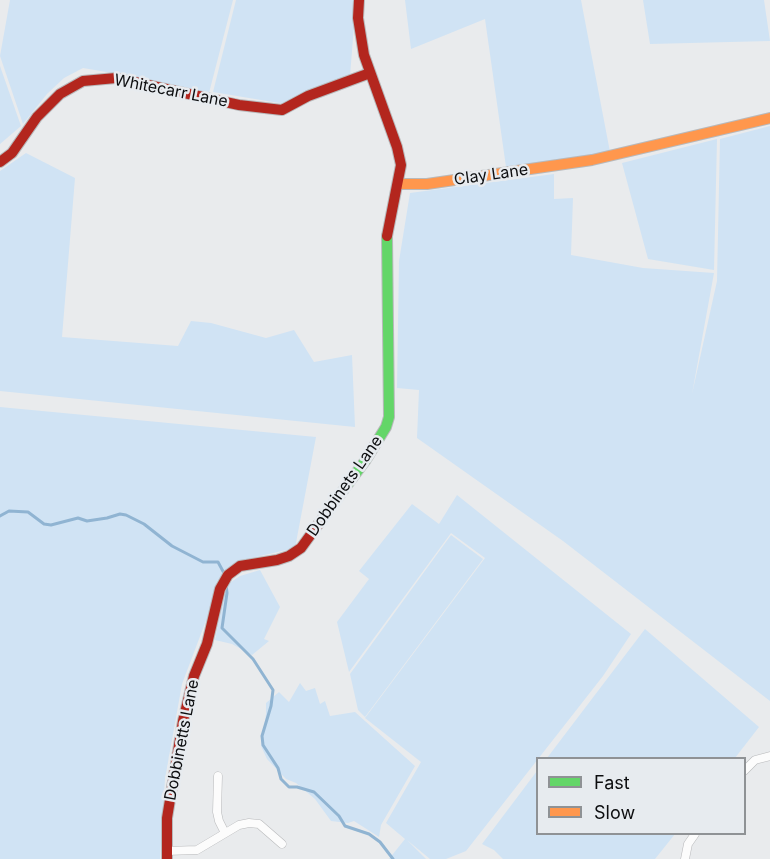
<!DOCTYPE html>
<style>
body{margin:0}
#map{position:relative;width:770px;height:859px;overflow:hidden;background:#e9ebed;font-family:Inter,sans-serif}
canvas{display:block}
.legend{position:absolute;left:536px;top:757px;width:210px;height:78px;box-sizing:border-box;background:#e7ebef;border:2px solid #8f9295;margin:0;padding:8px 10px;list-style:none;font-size:18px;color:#0c0d0f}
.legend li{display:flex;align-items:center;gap:12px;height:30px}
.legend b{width:30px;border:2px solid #8f9295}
</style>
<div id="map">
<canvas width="770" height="859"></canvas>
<ul class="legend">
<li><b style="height:8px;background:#63d668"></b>Fast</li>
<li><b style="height:8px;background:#ff974d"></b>Slow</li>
</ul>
</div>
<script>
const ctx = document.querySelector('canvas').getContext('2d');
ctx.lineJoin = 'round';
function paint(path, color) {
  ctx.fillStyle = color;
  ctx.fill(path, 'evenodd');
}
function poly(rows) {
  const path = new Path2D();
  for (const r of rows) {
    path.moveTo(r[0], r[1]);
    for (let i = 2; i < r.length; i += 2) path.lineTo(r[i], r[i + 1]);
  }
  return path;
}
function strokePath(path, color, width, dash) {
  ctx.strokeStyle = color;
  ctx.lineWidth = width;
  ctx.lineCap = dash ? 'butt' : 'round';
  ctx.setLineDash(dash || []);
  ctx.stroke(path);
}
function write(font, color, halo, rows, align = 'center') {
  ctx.font = font + ' Inter,sans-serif';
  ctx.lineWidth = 5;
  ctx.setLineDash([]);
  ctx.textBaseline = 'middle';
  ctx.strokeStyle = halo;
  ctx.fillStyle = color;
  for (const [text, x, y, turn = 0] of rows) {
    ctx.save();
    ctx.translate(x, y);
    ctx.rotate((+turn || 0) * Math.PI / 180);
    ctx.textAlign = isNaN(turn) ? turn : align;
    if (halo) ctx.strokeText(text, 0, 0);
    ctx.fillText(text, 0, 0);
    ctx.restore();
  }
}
const green = poly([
 [10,0,233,0,209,93,124,75,83,68,64,78,47,94,23,124,0,56],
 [236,0,356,0,350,76,285,104,213,92],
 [405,0,581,0,610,152,506,167,485,19,411,49],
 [643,0,764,0,770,41,650,44],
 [0,66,21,126,0,144],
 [770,126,770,701,563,541,417,438,419,390,397,388,399,261,410,193,554,174,554,199,573,198,571,255,643,268,714,273,692,394,717,281,720,139],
 [717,139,714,270,648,259,622,163],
 [26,153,75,178,62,337,178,346,191,321,211,323,266,338,294,330,314,362,352,355,355,427,0,391,0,171],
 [0,407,316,437,295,548,243,560,217,581,207,618,182,684,165,779,160,859,0,859],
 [457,495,631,634,603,676,466,851,446,859,430,859,407,840,426,859,389,859,405,839,386,823,421,762,365,718,485,558,451,533,349,672,337,622,369,579,359,571,412,504,439,524],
 [451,535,483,559,365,717,358,710,350,674],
 [260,570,280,607,264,639,269,641,252,655,232,644,215,640,224,593,231,582,240,576],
 [645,629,759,727,735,758,547,758],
 [300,683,306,691,315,688,320,704,325,701,330,716,355,712,415,766,381,825,379,837,354,821,348,823,331,821,315,799,296,783,286,779,267,759,261,746,266,714,266,703,279,692,289,702],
 [537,771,538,834,675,834,655,859,503,859,494,850,482,844]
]);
const stream = poly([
 [0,516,9,511,28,512,44,524,51,525,78,518,87,521,107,518,120,514,126,515,144,524,172,546,203,562,218,562,225,575],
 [226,584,227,593,222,628,253,659,273,690,271,706,262,736,263,745,278,768,281,779,289,787,297,787,314,792,339,816,345,826,369,834,380,842,393,859]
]);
const street = poly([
 [744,771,755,760,770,756],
 [218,776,217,812,219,821,225,833],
 [166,851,197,850,239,825,249,823,259,824,282,844],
 [685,859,688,844,695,834]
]);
const fast = poly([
 [333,504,365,461,386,427,389,417,387,236]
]);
const slow = poly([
 [398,184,427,184,592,160,770,118]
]);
const jam = poly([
 [359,0,358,18,364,55,397,147,401,165,387,236],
 [0,162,12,153,37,117,60,94,83,81,116,78,239,105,282,110,308,96,370,73],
 [167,859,167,818,183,721,194,676,207,644,220,589,228,575,240,566,277,560,289,556,301,548,333,504]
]);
const streetNames = [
 ["Whitecarr Lane",171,91,11],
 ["Clay Lane",491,175,-8],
 ["Dobbinets Lane",345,486,-55],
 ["Dobbinetts Lane",182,740,-79]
];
paint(green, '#d0e3f4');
strokePath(stream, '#90b4d2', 3);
strokePath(street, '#b8b9bb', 9);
strokePath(fast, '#b8b9bb', 12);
strokePath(slow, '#b8b9bb', 12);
strokePath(jam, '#b8b9bb', 12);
strokePath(street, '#fcfcfc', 8);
strokePath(fast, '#63d668', 10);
strokePath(slow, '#ff974d', 10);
strokePath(jam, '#b3261e', 10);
write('16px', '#0c0d0f', '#e7ebef', streetNames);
</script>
